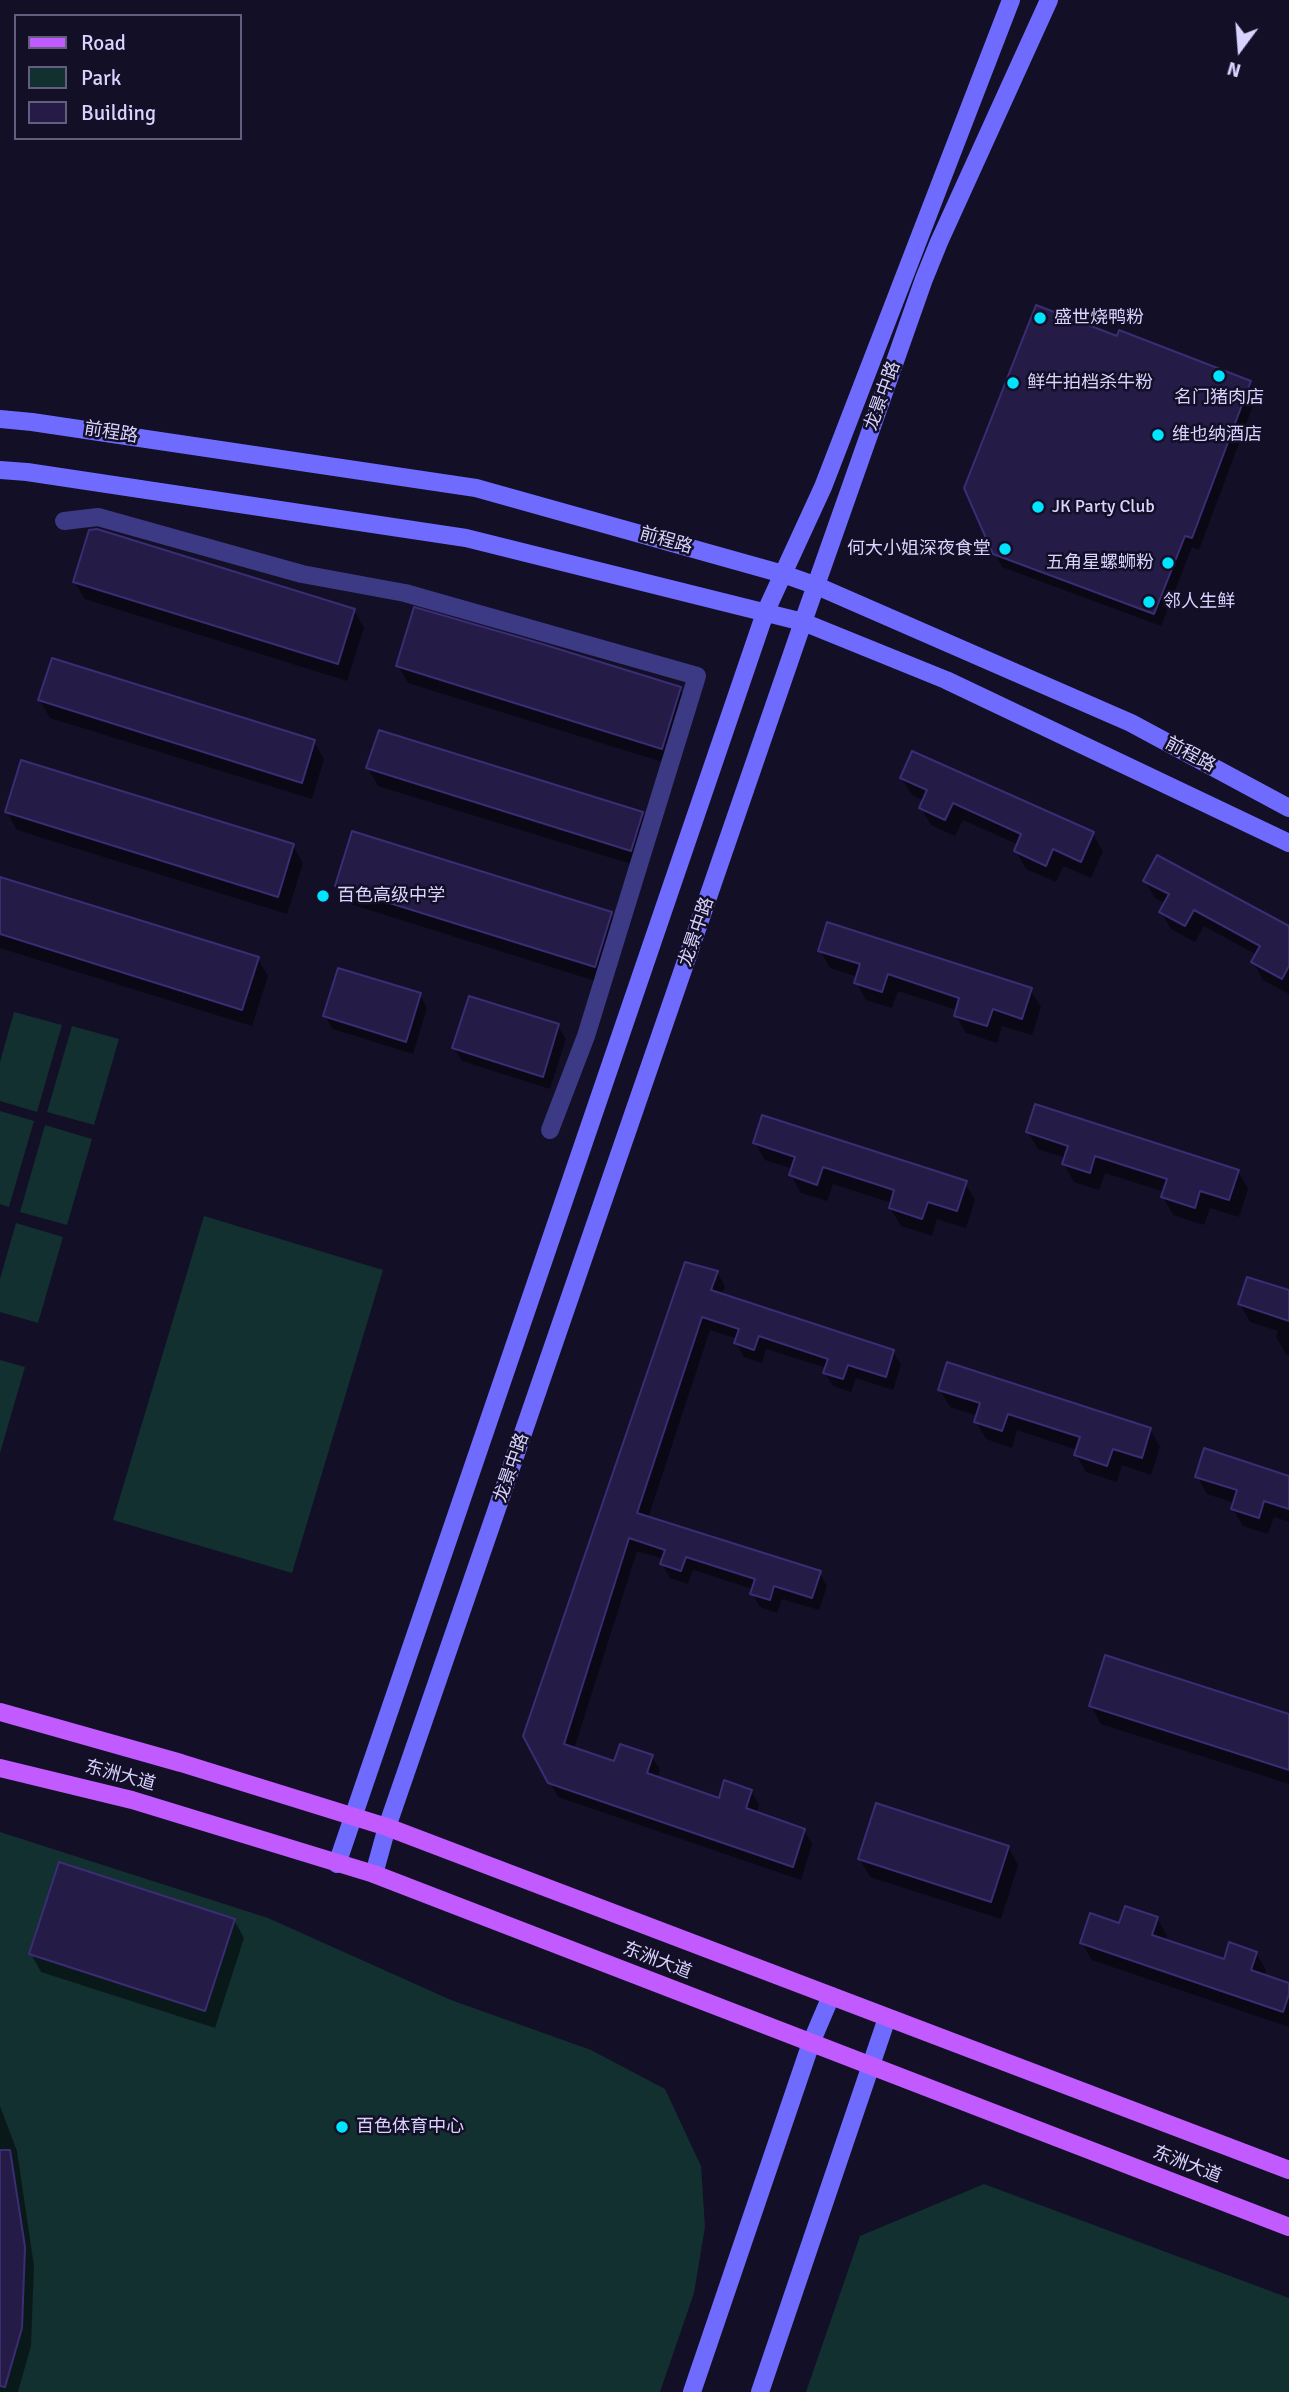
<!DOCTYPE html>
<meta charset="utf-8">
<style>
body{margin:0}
#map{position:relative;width:1289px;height:2392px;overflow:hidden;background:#130f26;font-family:Signika,sans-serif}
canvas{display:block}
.legend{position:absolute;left:14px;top:14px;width:228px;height:126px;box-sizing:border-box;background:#130f26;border:2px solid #625e7d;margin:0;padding:9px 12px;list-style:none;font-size:21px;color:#d9d4ff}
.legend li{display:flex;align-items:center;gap:14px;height:35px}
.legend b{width:35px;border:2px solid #625e7d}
.north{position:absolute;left:1205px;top:14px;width:70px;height:70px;-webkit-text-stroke:5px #130f26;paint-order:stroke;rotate:196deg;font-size:19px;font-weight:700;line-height:28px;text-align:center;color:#d9d4ff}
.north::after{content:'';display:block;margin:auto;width:24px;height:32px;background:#d9d4ff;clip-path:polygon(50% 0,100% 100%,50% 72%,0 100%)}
</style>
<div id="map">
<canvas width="1289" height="2392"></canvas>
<ul class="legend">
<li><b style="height:9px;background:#c25bff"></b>Road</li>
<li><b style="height:19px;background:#12302f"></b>Park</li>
<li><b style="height:19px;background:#241b47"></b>Building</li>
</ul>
<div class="north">N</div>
</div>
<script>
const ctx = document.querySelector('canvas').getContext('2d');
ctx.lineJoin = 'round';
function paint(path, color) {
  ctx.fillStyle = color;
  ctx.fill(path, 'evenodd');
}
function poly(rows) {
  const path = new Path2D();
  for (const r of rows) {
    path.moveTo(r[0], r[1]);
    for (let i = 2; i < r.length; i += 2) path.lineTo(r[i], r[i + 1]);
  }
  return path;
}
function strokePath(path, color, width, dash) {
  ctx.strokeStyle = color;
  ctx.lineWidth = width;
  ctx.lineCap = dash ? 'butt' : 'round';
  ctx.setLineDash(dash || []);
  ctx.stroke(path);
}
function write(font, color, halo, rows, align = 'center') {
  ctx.font = font + ' Signika,"Noto Sans SC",sans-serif';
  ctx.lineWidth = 5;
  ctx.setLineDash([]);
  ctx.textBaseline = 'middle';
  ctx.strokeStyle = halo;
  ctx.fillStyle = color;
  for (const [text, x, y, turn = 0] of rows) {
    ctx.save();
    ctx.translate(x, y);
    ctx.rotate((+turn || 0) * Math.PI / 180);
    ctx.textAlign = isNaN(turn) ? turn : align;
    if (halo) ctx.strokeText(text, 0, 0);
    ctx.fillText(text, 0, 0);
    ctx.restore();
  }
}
const green = poly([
 [14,1012,62,1025,37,1112,0,1101,0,1062],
 [72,1026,119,1039,94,1125,47,1112],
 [0,1111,34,1121,9,1207,0,1204],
 [45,1125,92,1139,67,1225,20,1212],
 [204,1216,383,1270,292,1573,113,1520],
 [16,1223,63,1237,38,1323,0,1312,0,1279],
 [0,1360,25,1367,0,1453],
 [0,1832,268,1918,451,2000,591,2050,665,2089,701,2166,705,2227,694,2293,660,2392,0,2392],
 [984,2184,1289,2298,1289,2392,806,2392,860,2236]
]);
const shadow = poly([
 [1118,338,1250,383,1257,395,1199,550,1192,547,1161,626,1002,567,995,553],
 [74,581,354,610,364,628,347,681,85,599],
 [398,666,680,689,690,706,672,765,408,683],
 [40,700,314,742,324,759,312,799,50,718],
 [368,768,642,814,652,831,641,867,378,786],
 [901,778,1093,834,1103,851,1091,878,1063,866,1056,882,1026,869,1016,851,1019,845,963,820,955,836,931,825,921,808,924,801,912,795],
 [7,812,293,846,303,863,287,914,17,830],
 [0,879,258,959,268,976,252,1026,0,948],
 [1145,881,1289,928,1289,994,1263,980,1253,962,1257,955,1204,926,1195,942,1171,929,1161,912,1166,904,1155,898],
 [337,886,611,914,621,931,605,984,347,903],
 [820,950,1030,990,1041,1007,1032,1035,1002,1026,997,1043,966,1033,956,1016,957,1010,898,991,892,1008,866,1000,856,982,858,977,830,968],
 [420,995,427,1008,413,1054,333,1029,325,1016],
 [558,1026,566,1039,550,1089,462,1061,454,1048],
 [1028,1132,1238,1171,1248,1189,1239,1217,1210,1208,1204,1225,1173,1215,1163,1197,1165,1192,1105,1173,1099,1190,1074,1182,1064,1164,1066,1158,1038,1149],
 [755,1143,965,1183,975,1200,966,1228,937,1219,932,1236,901,1226,890,1208,892,1203,833,1184,827,1201,801,1193,791,1175,793,1169,765,1160],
 [717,1272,725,1286,721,1295,893,1351,901,1365,893,1390,856,1378,851,1392,833,1386,825,1373,827,1368,766,1349,762,1363,744,1357,736,1343,738,1339,710,1330,648,1518,819,1572,827,1586,819,1610,782,1599,777,1613,760,1607,752,1593,753,1589,693,1570,688,1584,670,1578,662,1564,664,1559,637,1551,574,1749,615,1763,652,1757,660,1770,657,1779,720,1800,751,1791,759,1805,756,1814,804,1831,812,1844,801,1880,558,1797,525,1735],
 [1289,1292,1289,1355,1286,1354,1276,1337,1278,1331,1250,1322,1240,1304],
 [940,1390,1150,1429,1160,1447,1151,1475,1122,1465,1117,1482,1086,1472,1076,1455,1077,1450,1017,1430,1012,1448,986,1439,976,1422,978,1416,950,1407],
 [1197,1476,1289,1478,1289,1522,1274,1517,1268,1534,1243,1526,1233,1509,1235,1503,1207,1494],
 [1091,1706,1289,1715,1289,1784,1101,1724],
 [1008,1847,1018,1865,1001,1919,870,1877,860,1859],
 [1157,1918,1167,1936,1165,1941,1225,1961,1256,1953,1266,1970,1264,1976,1289,1985,1289,2027,1092,1960,1082,1943,1120,1925],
 [234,1920,244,1938,215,2028,41,1972,31,1954],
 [0,2106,17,2151,34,2266,31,2346,18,2392,0,2392]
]);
const building = poly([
 [1036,305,1117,336,1119,330,1251,381,1192,538,1185,536,1154,614,993,554,964,488,1036,305],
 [97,529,355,609,338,664,73,582,89,530,97,529],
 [414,607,539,643,681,687,662,749,396,666,414,607],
 [52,658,315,740,302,783,38,700,52,658],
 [379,730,643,812,631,851,366,768,379,730],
 [912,751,1094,832,1081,862,1053,849,1046,866,1014,851,1021,834,953,803,945,820,919,808,927,790,900,778,912,751],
 [21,760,294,844,278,897,5,812,21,760],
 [352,831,612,912,595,967,335,886,352,831],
 [1157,855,1289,926,1289,966,1282,979,1251,962,1260,946,1194,910,1185,926,1159,912,1169,894,1143,881,1157,855],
 [0,877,259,957,242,1010,0,934,0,877],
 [827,922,1032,988,1022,1019,993,1009,987,1026,954,1016,959,998,888,974,882,992,854,983,860,964,818,951,827,922],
 [338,968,421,993,406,1042,323,1016,338,968],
 [469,996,559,1024,543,1077,452,1048,469,996],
 [1035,1104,1239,1170,1229,1200,1200,1191,1195,1208,1161,1197,1167,1179,1095,1156,1090,1173,1062,1164,1068,1146,1026,1132,1035,1104],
 [762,1115,967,1181,957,1211,928,1202,922,1219,889,1208,894,1190,823,1167,817,1185,789,1175,795,1157,753,1143,762,1115],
 [685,1262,718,1271,711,1290,894,1350,886,1377,848,1365,843,1379,823,1373,828,1359,759,1336,754,1350,734,1343,739,1329,702,1317,637,1513,821,1571,812,1598,774,1586,770,1600,750,1594,755,1579,686,1557,681,1571,660,1564,665,1550,629,1538,564,1744,614,1761,620,1744,653,1755,647,1773,719,1798,724,1780,752,1790,746,1808,805,1829,793,1867,548,1783,523,1736,685,1262],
 [1247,1277,1289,1290,1289,1321,1238,1304,1247,1277],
 [947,1362,1151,1428,1142,1458,1113,1449,1107,1466,1074,1455,1080,1437,1008,1414,1002,1431,974,1422,980,1403,938,1390,947,1362],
 [1204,1448,1289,1476,1289,1509,1264,1501,1259,1518,1231,1509,1237,1490,1195,1477,1204,1448],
 [1105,1655,1289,1714,1289,1770,1089,1706,1105,1655],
 [876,1803,1009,1846,991,1902,858,1859,876,1803],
 [59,1862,235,1919,205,2011,29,1954,59,1862],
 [1125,1906,1158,1917,1152,1935,1224,1959,1229,1942,1257,1952,1251,1970,1289,1983,1289,1994,1283,2012,1080,1943,1090,1913,1119,1923,1125,1906],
 [0,2150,10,2150,25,2247,22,2328,5,2387,0,2386,0,2150]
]);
const street = poly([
 [64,521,98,517,302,574,405,593,697,676,586,1036,550,1130]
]);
const secondary = poly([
 [0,419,32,422,476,488,783,574,817,586,1131,723,1289,808],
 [0,470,27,472,466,538,803,622,946,680,1289,843],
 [337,1864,765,613,823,487,1011,0],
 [374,1874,387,1827,803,622,924,279,939,242,1049,0],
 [692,2392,811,2043,831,1996],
 [760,2392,887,2018]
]);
const primary = poly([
 [0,1712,181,1763,387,1827,1289,2170],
 [0,1768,132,1800,374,1874,1289,2227]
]);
const markers = [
 [1040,318,7,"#00e5ff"],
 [1219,376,7,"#00e5ff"],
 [1013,383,7,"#00e5ff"],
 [1158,435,7,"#00e5ff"],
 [1038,507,7,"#00e5ff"],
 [1005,549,7,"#00e5ff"],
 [1168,563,7,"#00e5ff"],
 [1149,602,7,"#00e5ff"],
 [323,896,7,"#00e5ff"],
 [342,2127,7,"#00e5ff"]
];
const poiNames = [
 ["盛世烧鸭粉",1054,318],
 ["鲜牛拍档杀牛粉",1027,383],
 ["名门猪肉店",1219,398,"center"],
 ["维也纳酒店",1172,435],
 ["JK Party Club",1052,507],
 ["何大小姐深夜食堂",991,549,"right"],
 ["五角星螺蛳粉",1154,563,"right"],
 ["邻人生鲜",1163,602],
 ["百色高级中学",337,896],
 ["百色体育中心",356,2127]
];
const streetNames = [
 ["龙景中路",883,396,-70],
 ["前程路",111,433,9],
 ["前程路",666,541,16],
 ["前程路",1190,755,28],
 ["龙景中路",697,932,-71],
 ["龙景中路",512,1468,-71],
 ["东洲大道",120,1776,15],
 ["东洲大道",657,1961,21],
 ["东洲大道",1187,2165,21]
];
paint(green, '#12302f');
paint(shadow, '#0007');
paint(building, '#241b47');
strokePath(building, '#3b2d73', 2);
strokePath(street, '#3d3a85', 18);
strokePath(secondary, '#6f6bff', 18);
strokePath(primary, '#c25bff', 18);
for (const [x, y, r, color] of markers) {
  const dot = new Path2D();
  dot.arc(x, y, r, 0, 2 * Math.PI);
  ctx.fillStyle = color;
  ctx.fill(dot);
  strokePath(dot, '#130f26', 2.5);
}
write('18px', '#d9d4ff', '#130f26', poiNames, 'left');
write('18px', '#d9d4ff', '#130f26', streetNames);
</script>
